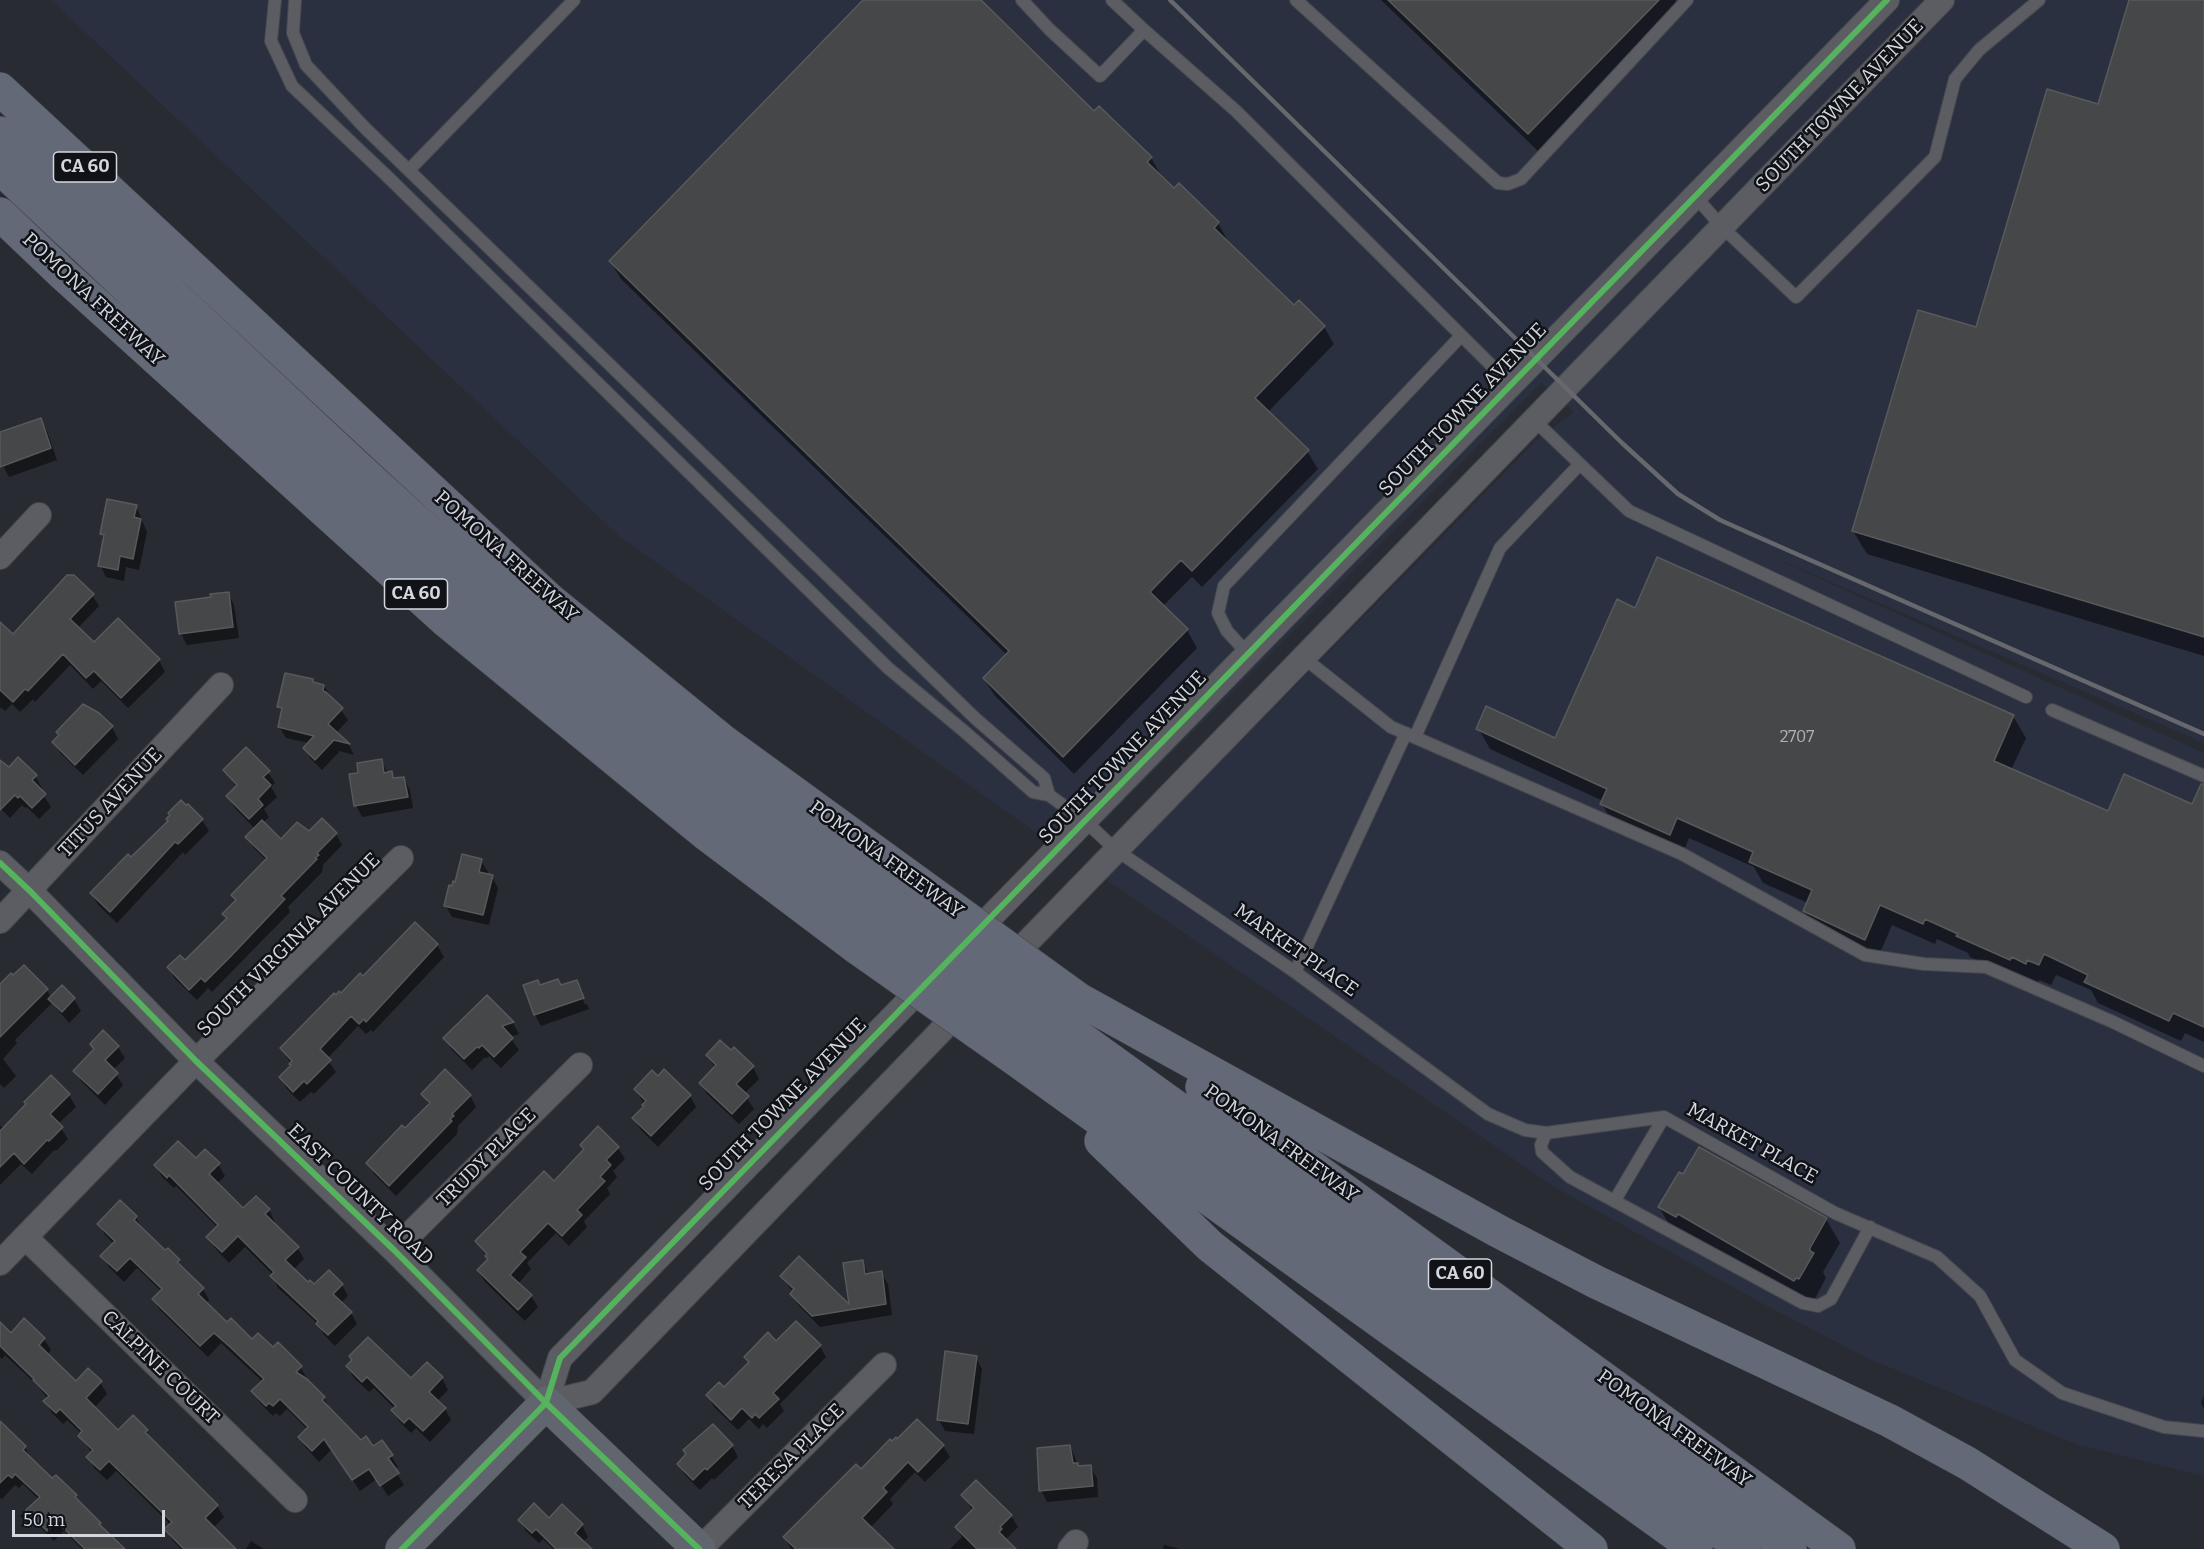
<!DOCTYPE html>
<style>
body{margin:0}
#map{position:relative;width:2204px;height:1549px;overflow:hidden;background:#282b32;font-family:Bitter,serif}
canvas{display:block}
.scale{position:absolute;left:12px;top:1510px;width:153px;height:27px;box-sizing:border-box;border:3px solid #d3d7de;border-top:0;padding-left:8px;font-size:18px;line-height:21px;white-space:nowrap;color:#d3d7de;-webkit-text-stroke:4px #101217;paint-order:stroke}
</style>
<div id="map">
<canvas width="2204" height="1549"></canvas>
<div class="scale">50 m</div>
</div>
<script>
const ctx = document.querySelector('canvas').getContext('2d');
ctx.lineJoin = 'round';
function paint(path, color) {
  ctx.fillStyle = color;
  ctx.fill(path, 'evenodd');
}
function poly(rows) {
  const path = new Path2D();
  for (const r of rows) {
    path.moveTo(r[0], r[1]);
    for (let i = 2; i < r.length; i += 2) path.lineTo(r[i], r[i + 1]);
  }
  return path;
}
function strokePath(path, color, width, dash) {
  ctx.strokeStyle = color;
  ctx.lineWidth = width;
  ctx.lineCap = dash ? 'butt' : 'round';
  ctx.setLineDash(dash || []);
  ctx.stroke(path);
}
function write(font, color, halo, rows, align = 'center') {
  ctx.font = font + ' Bitter,serif';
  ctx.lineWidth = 5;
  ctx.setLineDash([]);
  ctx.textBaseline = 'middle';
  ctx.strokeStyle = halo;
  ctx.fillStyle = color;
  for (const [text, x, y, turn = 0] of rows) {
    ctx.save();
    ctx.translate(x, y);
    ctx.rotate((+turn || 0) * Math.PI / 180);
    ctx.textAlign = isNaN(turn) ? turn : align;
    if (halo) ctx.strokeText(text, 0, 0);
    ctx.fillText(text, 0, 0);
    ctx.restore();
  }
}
const built = poly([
 [51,0,2204,0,2204,743,1759,551,2204,753,2204,1476,2076,1444,1867,1358,1756,1300,1553,1186,1105,879,1537,440,1574,412,1541,383,1069,856,619,536]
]);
const shadow = poly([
 [865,0,979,0,1094,113,1151,158,1161,175,1174,190,1179,185,1218,223,1228,241,1227,242,1294,308,1324,327,1334,344,1268,412,1307,451,1318,469,1202,587,1192,577,1163,606,1187,630,1197,648,1074,774,995,696,984,679,1007,655,621,279,610,261],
 [1381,0,1675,0,1680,9,1540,153],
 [2130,0,2193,0,2204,3,2204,656,1867,554,1853,531,1977,329,2099,106],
 [40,420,47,431,57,460,9,477,0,460,0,434],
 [136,506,147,532,139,570,126,567,124,581,106,577,100,565,104,539,101,533],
 [1658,559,2013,716,2026,738,2011,770,2109,813,2193,806,2204,786,2204,1042,2185,1033,2181,1041,2098,1003,2091,990,2056,975,2051,985,2039,980,2038,984,2022,981,1970,957,1968,953,1937,939,1935,944,1892,925,1877,960,1816,932,1804,911,1808,903,1763,883,1754,867,1689,838,1682,855,1614,825,1602,804,1603,801,1490,749,1478,728,1556,740,1636,610],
 [228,593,234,605,239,638,187,645,181,634,212,599],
 [92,595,99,606,78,628,94,644,159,660,165,672,128,708,101,681,93,689,70,665,35,702,33,699,20,712,12,704,5,711,0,707,0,633,13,636],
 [312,680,315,684,324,686,348,720,336,733,349,745,354,755,340,751,322,770,311,759,304,748,309,743,286,738,279,726,282,713,279,707],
 [99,714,112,727,118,739,83,775,61,754,54,743],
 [381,761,388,773,391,773,395,780,404,778,410,790,413,808,362,817,356,805,360,774],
 [225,770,268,772,275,783,271,787,277,797,264,809,269,817,263,823,281,841,310,833,336,834,342,845,323,865,322,872,288,907,290,912,212,992,208,988,197,1000,175,979,169,968,185,962,228,919,224,914,236,902,233,895,267,861,254,848,247,837,255,829,234,807,228,796,236,787],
 [0,774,35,776,42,788,40,790,51,807,39,819,27,807,25,808,22,805,10,818,0,808],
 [202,820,209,831,185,855,183,852,117,923,98,905,92,893,131,860,169,822],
 [481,861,488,872,487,875,492,877,498,888,489,925,452,917,446,906,453,888],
 [415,924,437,945,444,957,373,1032,371,1030,366,1034,358,1026,327,1059,336,1072,314,1094,311,1092,300,1102,287,1089,281,1078,292,1066,282,1049,363,978],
 [24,967,47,990,51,998,62,987,74,999,81,1011,69,1023,52,1003,15,1040,17,1043,3,1059,16,1076,4,1088,0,1084,0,986],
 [577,982,583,992,580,992,585,1005,587,1004,589,1009,541,1026,535,1015,540,987,561,987],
 [487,997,513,1023,519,1034,510,1037,519,1050,501,1068,489,1056,486,1059,485,1057,472,1070,452,1050,445,1038],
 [118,1047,125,1058,113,1070,123,1085,105,1105,82,1082,75,1071],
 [707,1055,753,1067,759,1079,744,1094,754,1109,739,1124,707,1094,701,1083,715,1068],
 [51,1077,69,1095,76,1107,58,1124,68,1139,56,1151,54,1150,32,1174,21,1164,0,1185,0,1126,5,1128],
 [658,1078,690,1096,696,1107,658,1147,641,1130,634,1119,646,1107,635,1089],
 [423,1094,470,1095,476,1107,458,1126,457,1134,396,1196,374,1174,368,1163,405,1130,429,1105],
 [618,1148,625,1159,613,1171,617,1177,607,1188,610,1194,584,1221,587,1227,569,1246,556,1233,527,1263,531,1269,518,1284,531,1296,538,1307,525,1321,485,1282,478,1271,489,1260,476,1241,554,1183],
 [196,1161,218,1164,225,1176,217,1184,243,1211,269,1210,275,1222,273,1224,297,1247,304,1259,293,1270,308,1285,314,1287,342,1285,348,1296,341,1303,351,1313,357,1324,335,1346,324,1335,319,1325,278,1288,272,1276,273,1275,245,1247,229,1263,215,1248,208,1237,217,1227,176,1186,174,1188,162,1177,156,1166],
 [1659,1207,1826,1219,1840,1243,1823,1272,1826,1278,1813,1302,1673,1231],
 [136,1217,142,1229,165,1252,178,1261,184,1271,203,1289,209,1300,206,1303,227,1324,252,1341,273,1349,300,1367,307,1378,306,1379,324,1398,330,1409,360,1441,391,1456,398,1467,394,1469,404,1485,388,1496,377,1479,360,1491,332,1449,319,1462,306,1448,299,1437,307,1429,287,1409,280,1416,276,1413,273,1416,260,1403,253,1392,263,1382,221,1343,208,1357,160,1310,153,1299,161,1291,137,1268,124,1282,109,1267,102,1256,114,1244,105,1235,99,1224],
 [862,1262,869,1275,881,1273,888,1284,892,1315,820,1327,798,1305,792,1294,793,1292,782,1277,852,1309],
 [0,1324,11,1335,44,1339,51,1350,47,1355,76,1383,100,1382,107,1394,94,1408,118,1432,146,1430,153,1442,217,1506,224,1517,213,1528,234,1549,181,1549,173,1541,166,1530,171,1525,116,1471,107,1480,95,1469,88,1457,92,1453,80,1436,82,1434,67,1420,63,1424,52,1413,45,1401,48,1399,37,1385,5,1355,2,1359,0,1357],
 [776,1343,819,1345,826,1357,780,1404,784,1411,767,1428,763,1424,759,1429,749,1419,738,1430,714,1407,708,1395,724,1390,749,1364,746,1357],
 [976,1358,982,1369,974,1434,945,1431,939,1420],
 [348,1367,411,1380,442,1378,448,1390,437,1401,445,1409,451,1420,430,1442,416,1428,411,1433,400,1422,393,1410,395,1409,374,1388,369,1392,354,1378],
 [2204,1395,2204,1409,2201,1403],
 [917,1421,943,1446,950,1457,925,1482,915,1472,890,1499,893,1504,870,1528,891,1549,791,1549,785,1538,897,1441],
 [0,1423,25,1447,31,1459,52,1481,76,1496,82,1507,120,1549,82,1549,64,1531,54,1541,35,1522,28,1511,39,1500,23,1484,19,1488,15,1485,2,1499,0,1498],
 [732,1446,738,1457,714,1480,712,1478,700,1490,685,1475,679,1464],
 [1070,1446,1079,1467,1090,1467,1097,1478,1098,1497,1047,1502,1041,1490],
 [963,1496,1011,1516,1018,1527,1006,1539,1012,1549,950,1549,962,1537,957,1528,973,1511],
 [520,1520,549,1520,582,1525,588,1537,583,1542,590,1549,553,1549,543,1539,539,1543,526,1531],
 [251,1541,264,1549,246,1549],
 [1164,1545,1180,1549,1163,1549]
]);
const building = poly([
 [863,0,981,0,1094,111,1099,106,1152,157,1147,162,1174,188,1179,183,1219,222,1214,228,1294,305,1299,300,1325,326,1255,398,1309,450,1192,571,1181,560,1150,592,1188,629,1063,757,983,678,1009,651,609,261,863,0],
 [1388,0,1659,0,1528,134,1388,0],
 [2129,0,2204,0,2204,637,1852,531,1918,310,1976,327,2047,89,2098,104,2129,0],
 [41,418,51,448,0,467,0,432,41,418],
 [107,499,137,505,134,517,141,519,133,559,120,556,118,570,98,566,104,535,100,534,107,499],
 [1657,557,2014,715,1994,761,2108,811,2124,774,2192,804,2201,784,2204,784,2204,1027,2173,1013,2169,1021,2084,982,2088,975,2044,954,2039,965,2027,960,2026,964,2012,957,2010,960,1956,936,1958,934,1925,919,1923,924,1880,905,1865,940,1803,911,1812,890,1749,862,1753,852,1677,818,1670,835,1600,804,1607,789,1476,729,1486,706,1555,738,1617,599,1635,608,1657,557],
 [67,575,74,575,94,594,70,619,94,642,118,618,160,659,121,698,94,671,86,678,63,654,28,691,25,689,13,702,0,690,0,622,13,634,67,575],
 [229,592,233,627,179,634,175,602,211,597,210,594,229,592],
 [285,673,313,679,313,682,324,685,323,691,326,692,343,708,328,724,350,744,334,740,315,760,303,748,314,736,278,727,282,708,277,707,285,673],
 [83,704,99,713,113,726,75,765,52,742,59,735,56,732,83,704],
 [246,747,270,771,263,777,271,785,258,799,263,805,249,819,226,796,237,785,223,770,246,747],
 [18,757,37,775,32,780,46,794,32,808,20,796,18,798,15,795,0,810,0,760,9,767,18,757],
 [382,759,384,773,392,771,393,778,404,777,408,797,354,806,349,774,358,773,357,763,382,759],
 [181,800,186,805,188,804,203,819,178,844,175,842,110,912,90,893,128,854,131,857,168,821,166,819,170,815,168,813,181,800],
 [322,818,337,833,317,853,319,855,315,858,317,859,281,896,285,899,231,956,205,982,201,978,189,990,167,967,180,955,185,960,227,918,222,914,236,900,231,895,267,858,245,837,262,820,281,839,297,822,309,831,322,818],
 [462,854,482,859,479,872,493,875,483,915,444,906,449,885,452,886,453,881,455,882,462,854],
 [415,922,438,944,366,1022,364,1019,359,1024,351,1016,320,1049,331,1060,307,1084,304,1081,293,1092,279,1077,291,1065,289,1064,292,1061,280,1048,334,993,336,995,339,991,341,993,360,973,363,976,415,922],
 [24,965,48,989,0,1037,0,984,11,973,13,975,24,965],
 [558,979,561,985,577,980,584,998,534,1015,523,985,538,980,540,985,558,979],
 [62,985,75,998,62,1012,48,999,62,985],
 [487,995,514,1022,502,1026,513,1038,494,1057,482,1045,479,1048,477,1047,464,1059,443,1038,487,995],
 [103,1030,119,1046,105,1060,118,1073,98,1094,73,1071,94,1049,90,1044,103,1030],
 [720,1040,731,1050,734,1047,754,1066,736,1084,749,1096,732,1114,699,1083,716,1065,706,1055,720,1040],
 [445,1069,471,1095,452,1114,454,1116,450,1119,452,1121,389,1186,366,1163,402,1125,405,1128,430,1103,421,1094,445,1069],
 [664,1069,691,1095,651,1136,632,1118,644,1106,642,1105,646,1101,634,1089,652,1070,658,1076,664,1069],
 [51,1075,70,1094,50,1114,63,1127,49,1141,47,1140,24,1164,14,1153,0,1167,0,1131,26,1104,24,1102,51,1075],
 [598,1126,619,1147,606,1160,611,1165,600,1177,605,1181,577,1210,582,1215,562,1236,548,1223,520,1252,526,1257,510,1275,532,1295,518,1310,477,1270,488,1259,485,1256,487,1254,475,1241,544,1171,554,1181,584,1149,580,1145,598,1126],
 [178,1141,196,1158,205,1149,220,1163,209,1174,243,1208,256,1196,270,1209,265,1214,299,1247,285,1260,308,1282,310,1280,314,1284,329,1270,343,1284,333,1294,352,1312,328,1335,316,1324,318,1321,270,1276,274,1272,238,1236,222,1252,206,1237,218,1225,169,1175,167,1178,154,1165,178,1141],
 [1699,1147,1827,1218,1810,1248,1810,1251,1814,1253,1799,1279,1796,1278,1794,1281,1678,1214,1676,1217,1658,1207,1679,1172,1683,1174,1699,1147],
 [120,1200,137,1216,134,1220,165,1250,168,1248,180,1260,177,1262,204,1288,198,1294,227,1322,231,1318,252,1339,258,1333,273,1347,278,1342,302,1366,296,1372,307,1379,325,1397,322,1400,361,1440,366,1436,373,1446,382,1440,393,1455,388,1458,399,1473,380,1486,369,1469,352,1480,324,1439,312,1451,298,1437,308,1427,280,1399,273,1406,269,1403,266,1406,251,1391,264,1379,229,1346,214,1333,200,1346,152,1299,162,1289,130,1258,117,1271,100,1256,115,1241,97,1224,120,1200],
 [799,1256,849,1304,843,1263,863,1260,865,1274,882,1271,886,1304,812,1316,790,1294,794,1289,780,1276,799,1256],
 [24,1318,45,1338,39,1345,76,1381,88,1368,102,1381,86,1398,118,1430,133,1415,148,1430,145,1432,218,1505,205,1518,236,1549,184,1549,164,1529,172,1522,109,1461,100,1470,86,1457,93,1450,78,1436,82,1431,60,1409,56,1413,43,1401,49,1396,33,1380,34,1379,0,1346,0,1322,11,1333,24,1318],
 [796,1321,821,1345,773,1393,779,1399,759,1418,755,1414,752,1418,742,1408,731,1420,706,1395,719,1382,724,1387,749,1362,744,1357,768,1332,776,1341,796,1321],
 [368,1337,411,1378,427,1362,443,1377,429,1392,446,1408,423,1431,409,1418,404,1423,391,1410,396,1406,367,1377,362,1382,346,1366,352,1360,349,1356,368,1337],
 [945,1351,977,1356,968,1424,937,1420,945,1351],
 [917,1419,944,1445,918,1472,908,1462,883,1488,887,1492,862,1518,894,1549,796,1549,783,1537,856,1464,861,1469,890,1439,892,1441,896,1437,897,1439,917,1419],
 [0,1421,26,1446,23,1450,52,1478,56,1475,77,1495,75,1497,101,1523,99,1524,125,1549,85,1549,56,1521,47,1531,26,1510,40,1497,15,1474,12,1478,8,1475,0,1483,0,1421],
 [713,1424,733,1445,707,1470,705,1468,693,1480,677,1464,686,1454,683,1450,713,1424],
 [1070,1445,1073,1463,1078,1463,1078,1466,1091,1465,1093,1486,1039,1491,1037,1448,1070,1445],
 [976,1480,1012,1515,1000,1527,1002,1529,999,1532,1016,1549,977,1549,955,1527,974,1508,961,1495,976,1480],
 [534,1503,549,1518,562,1504,583,1524,575,1533,592,1549,556,1549,536,1529,532,1533,518,1520,534,1503]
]);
const lane = poly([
 [275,0,271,41,292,86,390,179,888,668,965,732,1033,792,1049,795,1064,806,1085,821,1116,850,1295,972,1488,1114,1525,1130,1546,1133,1664,1117,1835,1213,1937,1257,1980,1296,2015,1360,2062,1393,2164,1427,2204,1431],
 [295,0,293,33,306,65,365,128,976,719,1044,778,1049,795],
 [1022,0,1049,29,1100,76,1144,30,1236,111,1511,385],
 [1112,0,1144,30],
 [1296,0,1498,183,1508,184,1521,179,1687,0],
 [409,170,574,0],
 [1695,196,1722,227,1796,297,1935,157,1955,79,1979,50,2039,0],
 [1534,420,1629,511,2026,697],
 [1248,654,1227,631,1218,613,1224,586,1461,336],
 [1304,658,1391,727,1682,854,1865,955,1924,964,1986,967,2113,1022,2204,1066],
 [2052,710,2204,776],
 [1415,737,1500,548,1580,464],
 [1295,972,1406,733],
 [1546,1133,1541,1145,1542,1152,1570,1177,1803,1303,1818,1306,1831,1299,1870,1227],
 [1615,1200,1664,1117]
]);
const street = poly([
 [0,557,39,515],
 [0,863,30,891,196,1061,394,1250,546,1403],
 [0,921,221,685],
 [970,938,1887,0],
 [1005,965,1942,0],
 [25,1237,295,1500],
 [394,1250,580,1065],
 [0,1263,196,1061,401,858],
 [546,1403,592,1392,966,1005],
 [546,1403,560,1358,929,980],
 [700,1549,884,1365],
 [1070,1549,1076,1542]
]);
const secondary = poly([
 [402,1549,546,1403,699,1549]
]);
const highway = poly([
 [0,89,550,600,723,741,917,882],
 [0,133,357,467,538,632,723,779,894,906],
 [0,168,370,515,547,674,631,744,730,820,876,924],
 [0,214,63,274,445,620,706,834,856,947],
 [1080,1000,1498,1231,1596,1282,1890,1421,1967,1463,2103,1549],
 [1058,1022,1790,1549],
 [1039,1041,1404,1308,1744,1549],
 [1015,1059,1696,1549],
 [1202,1087,1839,1549],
 [1101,1141,1210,1246,1591,1549]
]);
const rail = poly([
 [1170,0,1622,443,1678,494,1720,520,1749,533,2204,734]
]);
const highwayBridge = poly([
 [917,882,1080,1000],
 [894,906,1058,1022],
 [876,924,1039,1041],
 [856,947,1015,1059]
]);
const cycleway = poly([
 [0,863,30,891,196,1061,394,1250,546,1403,699,1549],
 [402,1549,546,1403,560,1358,1887,0]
]);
const numberNames = [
 ["2707",1797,738]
];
const shields = [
 [85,167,63],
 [416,594,63],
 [1460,1274,63]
];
const shieldNames = [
 ["CA 60",85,167],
 ["CA 60",416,594],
 ["CA 60",1460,1274]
];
const streetNames = [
 ["SOUTH TOWNE AVENUE",1840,106,-46],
 ["POMONA FREEWAY",93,300,43],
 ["SOUTH TOWNE AVENUE",1463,410,-46],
 ["POMONA FREEWAY",506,557,42],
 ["SOUTH TOWNE AVENUE",1123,758,-46],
 ["TITUS AVENUE",111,803,-47],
 ["POMONA FREEWAY",886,860,36],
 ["SOUTH VIRGINIA AVENUE",289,945,-45],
 ["MARKET PLACE",1296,951,35],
 ["SOUTH TOWNE AVENUE",783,1105,-46],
 ["POMONA FREEWAY",1281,1144,36],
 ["MARKET PLACE",1752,1144,29],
 ["TRUDY PLACE",487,1158,-45],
 ["EAST COUNTY ROAD",360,1195,44],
 ["CALPINE COURT",160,1368,44],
 ["POMONA FREEWAY",1674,1429,36],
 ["TERESA PLACE",792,1457,-45]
];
paint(built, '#2b3040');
paint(shadow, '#0007');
paint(building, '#464748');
strokePath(building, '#58595a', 1.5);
strokePath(lane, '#44474c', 14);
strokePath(street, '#44474c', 26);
strokePath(secondary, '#44474c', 34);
strokePath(highway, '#44474c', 34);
strokePath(lane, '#5b5d62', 12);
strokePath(street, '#5b5d62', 24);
strokePath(secondary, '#61656d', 33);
strokePath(highway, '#646978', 33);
strokePath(rail, '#67686d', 4.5);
strokePath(highwayBridge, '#44474c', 34, []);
strokePath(highwayBridge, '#646978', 33);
strokePath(cycleway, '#56b35d', 6);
write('16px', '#b0b3b8', null, numberNames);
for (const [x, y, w] of shields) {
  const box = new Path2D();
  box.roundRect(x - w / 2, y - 15, w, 30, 4.5);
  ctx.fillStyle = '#101217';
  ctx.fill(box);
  strokePath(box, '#d3d7de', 1.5);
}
write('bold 18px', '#d3d7de', null, shieldNames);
write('20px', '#d3d7de', '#101217', streetNames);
</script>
